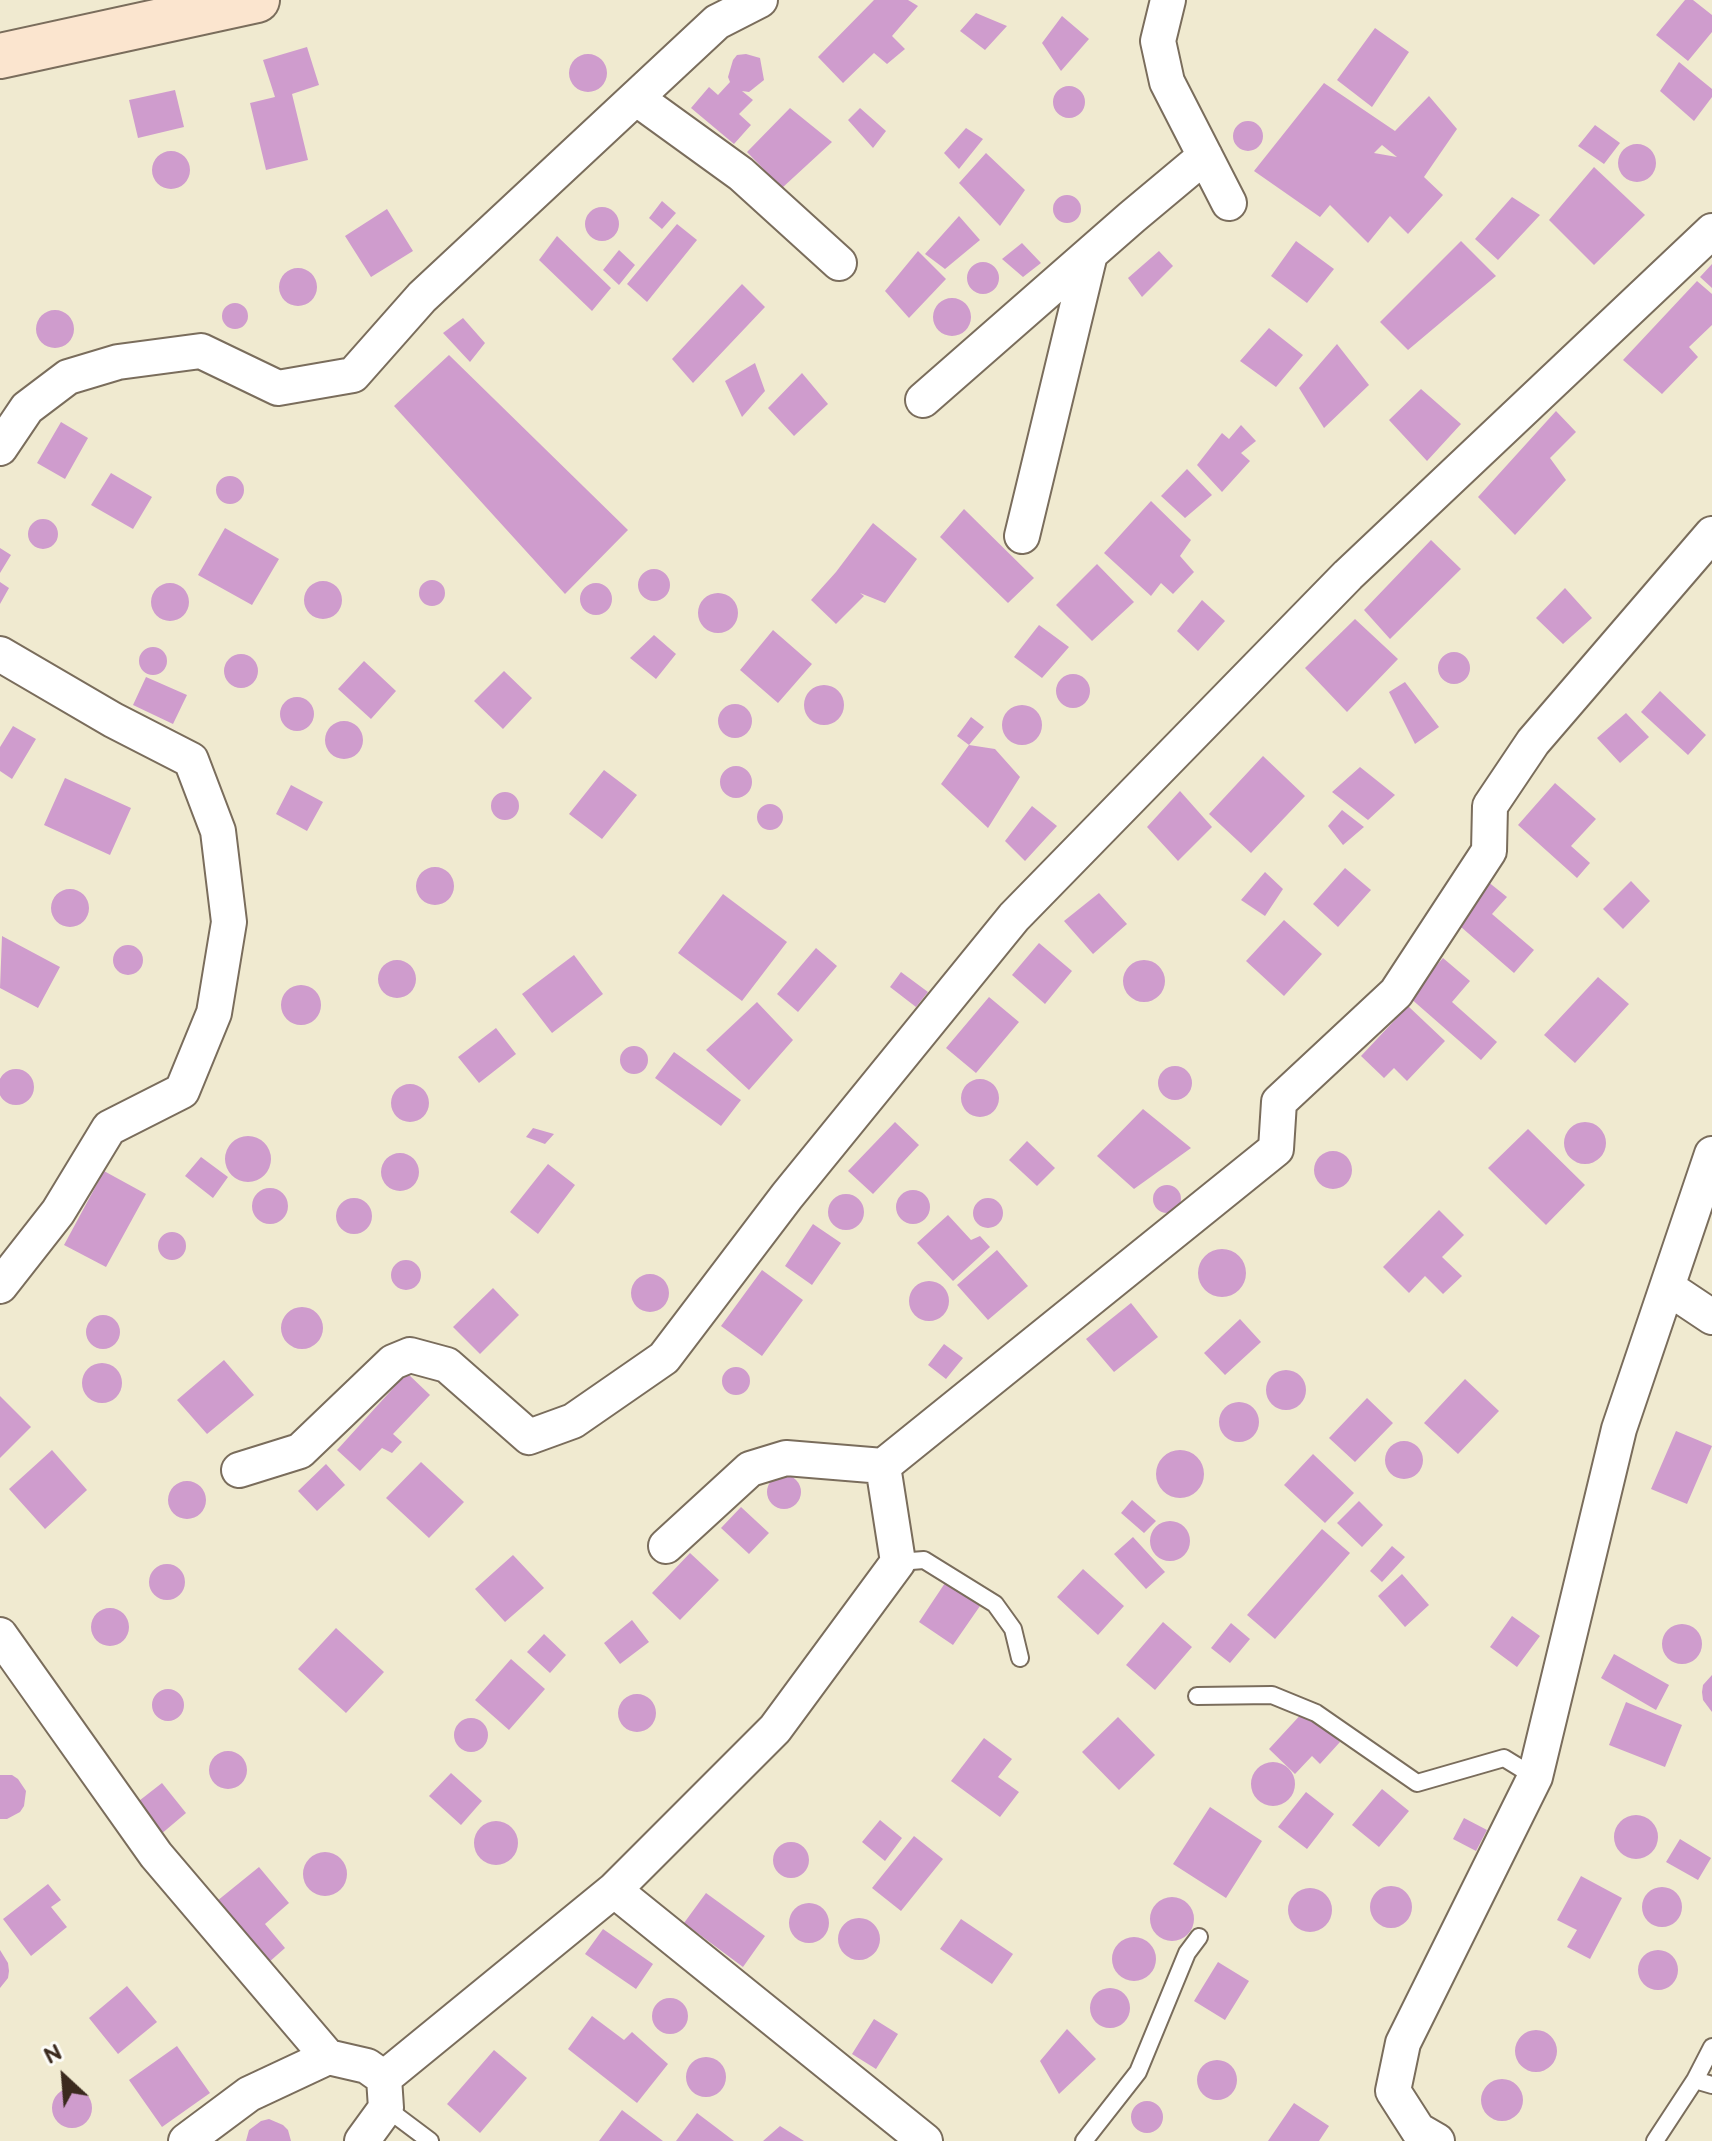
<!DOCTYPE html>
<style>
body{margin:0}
#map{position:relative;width:1712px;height:2141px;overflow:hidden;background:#f0ead0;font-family:"Balsamiq Sans",sans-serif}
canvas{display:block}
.north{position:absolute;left:24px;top:2037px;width:80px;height:80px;-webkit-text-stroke:6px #fdfcf7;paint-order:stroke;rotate:334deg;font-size:22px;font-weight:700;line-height:32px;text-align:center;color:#3b2a1e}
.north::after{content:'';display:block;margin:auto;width:28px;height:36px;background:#3b2a1e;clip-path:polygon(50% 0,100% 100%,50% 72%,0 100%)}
</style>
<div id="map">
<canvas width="1712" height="2141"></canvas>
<div class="north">N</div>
</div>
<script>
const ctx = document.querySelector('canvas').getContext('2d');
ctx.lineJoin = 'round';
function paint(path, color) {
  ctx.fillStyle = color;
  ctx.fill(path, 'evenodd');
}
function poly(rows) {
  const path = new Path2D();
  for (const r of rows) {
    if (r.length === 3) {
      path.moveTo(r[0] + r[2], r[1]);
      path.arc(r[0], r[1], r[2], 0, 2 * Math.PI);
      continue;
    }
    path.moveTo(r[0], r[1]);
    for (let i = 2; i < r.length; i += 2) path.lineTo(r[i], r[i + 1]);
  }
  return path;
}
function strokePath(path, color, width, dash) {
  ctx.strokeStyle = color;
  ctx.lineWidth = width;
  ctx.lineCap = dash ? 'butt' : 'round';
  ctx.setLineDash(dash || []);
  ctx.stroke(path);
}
const building = poly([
 [874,0,908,0,918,6,892,36,905,49,887,64,874,53,843,83,818,57],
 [1685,0,1693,0,1712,15,1712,32,1688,61,1656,35],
 [976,13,1007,26,985,50,960,31],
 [1062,16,1089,39,1061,71,1042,43],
 [1375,28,1409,52,1372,107,1337,80],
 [307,47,319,85,292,94,308,160,266,170,250,103,275,97,263,60],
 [746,54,760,58,764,80,749,92,742,91,753,100,739,114,751,125,734,144,691,108,709,87,718,95,730,82,728,77,733,60,737,55],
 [588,73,19],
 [1679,62,1712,89,1712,97,1694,121,1660,91],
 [1324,83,1395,131,1429,96,1457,129,1424,177,1443,195,1408,234,1390,216,1368,243,1330,205,1320,217,1254,171],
 [1382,145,1397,157,1374,153],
 [1069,102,16],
 [175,90,184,127,138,138,129,100],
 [790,108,832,142,782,188,747,152],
 [860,108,886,131,873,148,848,120],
 [1248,136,15],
 [1595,125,1620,143,1604,164,1578,146],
 [966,128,983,139,959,169,944,153],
 [1637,163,19],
 [171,170,19],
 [986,153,1025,190,1000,226,959,183],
 [1594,167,1645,215,1594,265,1549,220],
 [1067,209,14],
 [1512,197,1540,215,1498,260,1475,239],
 [662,201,676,213,662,229,649,218],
 [602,224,17],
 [387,209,413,251,371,277,345,236],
 [959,216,980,240,945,269,925,254],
 [677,224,697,240,647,302,627,284],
 [557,236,611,288,592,311,539,260],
 [1296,241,1334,269,1307,303,1271,276],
 [1461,241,1496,276,1408,350,1380,322],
 [1022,243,1041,263,1023,277,1002,259],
 [619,250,635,265,619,285,603,270],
 [918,251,946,279,909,318,885,291],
 [1159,251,1173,266,1142,297,1128,278],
 [983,278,16],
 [1712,264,1712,288,1700,277],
 [298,287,19],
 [1697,281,1712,294,1712,325,1689,347,1698,357,1662,394,1623,360],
 [742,284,765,307,693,383,672,359],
 [952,317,19],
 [235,316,13],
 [55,329,19],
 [463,318,485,343,470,362,443,333],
 [1269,328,1303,355,1276,387,1240,361],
 [1337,344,1369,385,1324,428,1299,388],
 [449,355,628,530,565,594,394,406],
 [755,363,765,391,742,417,725,381],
 [802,373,828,404,794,436,768,408],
 [1421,389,1461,424,1427,461,1389,420],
 [1556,411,1576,432,1550,458,1566,480,1515,535,1478,497],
 [61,422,88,438,65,479,37,463],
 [1241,425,1256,441,1241,453,1250,461,1222,492,1197,465,1222,433,1229,439],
 [1187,469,1212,495,1185,518,1161,496],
 [111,473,152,497,133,529,91,505],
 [230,490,14],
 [1151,501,1191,540,1180,556,1194,572,1173,594,1161,583,1151,596,1104,553],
 [964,509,1034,578,1008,603,940,537],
 [43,534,15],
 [873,523,917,559,885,603,860,593,864,596,836,624,811,600,836,572],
 [225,528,279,559,252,605,198,575],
 [1431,540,1461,569,1390,639,1364,610],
 [0,548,11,555,0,573],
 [1097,564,1134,602,1092,641,1056,605],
 [654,585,16],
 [432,593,13],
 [323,600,19],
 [0,582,9,588,0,604],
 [596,599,16],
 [170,602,19],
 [1565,588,1592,618,1563,644,1536,618],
 [718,613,20],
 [1202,600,1225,621,1198,651,1177,631],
 [1355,619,1398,659,1347,712,1305,668],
 [1039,625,1069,647,1042,678,1014,657],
 [773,630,812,664,778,703,740,670],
 [654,635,676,654,656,679,630,658],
 [153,661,14],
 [1454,668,16],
 [241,671,17],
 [364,661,396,691,371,719,338,689],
 [504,671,532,698,503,729,474,701],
 [1073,691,17],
 [146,677,187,695,173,724,133,705],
 [1405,682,1439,727,1415,744,1389,692],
 [824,705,20],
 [1660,691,1706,735,1688,755,1641,712],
 [297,714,17],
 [735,721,17],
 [1022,725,20],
 [1626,713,1649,737,1620,763,1597,738],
 [971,717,984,727,969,745,957,736],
 [344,740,19],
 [13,726,36,739,12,779,0,771,0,747],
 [969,745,995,749,1020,777,988,828,941,784],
 [1263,756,1305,796,1251,853,1209,814],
 [736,782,16],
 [1360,767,1395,795,1368,820,1332,792],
 [604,770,637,795,602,839,569,814],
 [65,778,131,808,110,855,44,825],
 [1555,783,1596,819,1571,846,1590,863,1577,878,1518,825],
 [291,785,323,802,307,831,276,814],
 [1180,791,1212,827,1178,861,1147,827],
 [505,806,14],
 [770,817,13],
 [1032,806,1057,826,1025,861,1005,841],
 [1342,810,1364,827,1343,845,1328,826],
 [435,886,19],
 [1345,868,1371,890,1338,927,1313,904],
 [1265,872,1283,889,1265,916,1241,900],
 [1487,881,1507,897,1492,914,1534,950,1514,973,1453,920],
 [1631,881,1650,901,1623,929,1603,909],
 [70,908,19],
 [1099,893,1127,924,1093,954,1064,921],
 [723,894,787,942,742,1001,678,953],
 [1284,920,1322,954,1284,996,1246,961],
 [2,936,60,967,38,1008,0,988],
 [1039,943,1072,971,1045,1004,1012,975],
 [128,960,15],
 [816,948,837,966,798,1012,777,994],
 [574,955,603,994,552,1033,522,994],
 [1443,958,1470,981,1452,1002,1497,1042,1481,1060,1409,997],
 [1144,981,21],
 [397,979,19],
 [901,972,928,992,916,1007,890,987],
 [1598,977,1629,1004,1575,1063,1544,1035],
 [301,1005,20],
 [989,997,1019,1022,976,1073,946,1048],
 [757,1002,793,1040,749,1090,706,1050],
 [1408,1006,1445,1041,1407,1081,1394,1068,1384,1078,1361,1056],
 [496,1028,516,1054,479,1083,458,1057],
 [634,1060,14],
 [674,1052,741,1100,721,1126,655,1078],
 [1175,1083,17],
 [16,1087,18],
 [980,1098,19],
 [410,1103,19],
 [1143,1109,1191,1148,1134,1189,1097,1156],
 [1585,1143,21],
 [895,1122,919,1145,873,1194,848,1171],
 [533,1128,554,1134,545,1144,526,1137],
 [1528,1129,1585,1185,1546,1225,1488,1168],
 [248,1159,23],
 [1027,1141,1055,1168,1037,1186,1009,1160],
 [1333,1170,19],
 [400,1172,19],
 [201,1157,228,1177,213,1198,185,1176],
 [548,1164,575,1185,538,1234,510,1212],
 [104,1171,146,1194,106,1267,64,1245],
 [1167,1199,14],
 [270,1206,18],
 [913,1207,17],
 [846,1212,18],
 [354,1216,18],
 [988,1213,15],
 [1439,1210,1464,1235,1442,1257,1462,1276,1443,1294,1425,1276,1409,1293,1383,1267],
 [948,1215,971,1240,980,1236,990,1247,953,1281,917,1243],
 [813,1224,841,1243,812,1285,785,1266],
 [172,1246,14],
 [1222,1273,24],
 [997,1250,1028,1286,988,1320,957,1285],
 [406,1275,15],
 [762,1270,803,1300,762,1356,721,1326],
 [650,1293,19],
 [929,1301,20],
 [493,1288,519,1315,480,1354,453,1327],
 [1131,1303,1158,1337,1114,1372,1086,1339],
 [302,1328,21],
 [103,1332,17],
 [1240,1319,1261,1342,1225,1375,1204,1353],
 [944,1344,963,1358,946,1379,928,1365],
 [224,1360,254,1395,207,1434,177,1400],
 [102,1383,20],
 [736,1381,14],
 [1286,1390,20],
 [407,1373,430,1395,393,1434,402,1442,392,1453,382,1448,360,1471,337,1450],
 [1465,1379,1499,1411,1458,1454,1424,1423],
 [0,1396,31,1427,0,1458],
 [1367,1398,1393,1423,1355,1462,1329,1438],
 [1239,1422,20],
 [1676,1431,1712,1446,1687,1504,1651,1489],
 [1404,1460,19],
 [1180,1474,24],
 [52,1450,87,1490,45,1529,9,1489],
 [1313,1454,1354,1493,1325,1523,1284,1485],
 [421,1462,464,1502,429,1538,386,1498],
 [326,1464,345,1485,317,1511,298,1491],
 [784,1492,17],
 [187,1500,19],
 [1132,1500,1156,1521,1144,1533,1121,1513],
 [1359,1501,1383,1525,1362,1547,1337,1523],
 [741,1507,769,1533,749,1554,721,1528],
 [1170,1541,20],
 [1322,1529,1350,1553,1275,1639,1247,1615],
 [1133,1537,1165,1572,1146,1589,1114,1554],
 [1392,1546,1405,1557,1382,1582,1370,1571],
 [690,1553,719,1580,680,1620,652,1593],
 [513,1555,544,1588,505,1622,475,1589],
 [167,1582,18],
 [1083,1569,1124,1606,1098,1635,1057,1597],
 [1402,1574,1429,1605,1405,1627,1378,1596],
 [945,1583,980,1606,953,1645,919,1622],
 [110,1627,19],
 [1512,1616,1540,1636,1517,1667,1490,1647],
 [632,1620,649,1642,620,1664,604,1643],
 [1163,1622,1192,1647,1155,1690,1126,1665],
 [1231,1623,1250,1639,1230,1663,1211,1648],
 [1682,1644,20],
 [336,1628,384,1672,346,1713,298,1669],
 [544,1634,566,1655,550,1673,527,1652],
 [1614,1654,1669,1685,1656,1710,1601,1678],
 [511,1659,545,1689,509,1730,475,1700],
 [1712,1675,1712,1712,1703,1700,1702,1692,1703,1685],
 [168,1705,16],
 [637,1713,19],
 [1626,1702,1682,1725,1665,1767,1609,1745],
 [1305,1710,1340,1742,1320,1764,1312,1756,1295,1774,1269,1749],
 [1118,1717,1155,1755,1119,1790,1082,1752],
 [471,1735,17],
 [984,1738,1012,1759,998,1777,1019,1792,1000,1817,951,1781],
 [228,1770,19],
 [1273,1784,22],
 [451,1773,482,1801,461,1825,429,1796],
 [0,1775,12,1775,18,1779,26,1791,24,1806,20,1812,7,1819,0,1819],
 [162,1783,186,1813,160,1835,135,1804],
 [1382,1789,1409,1811,1379,1847,1352,1825],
 [1306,1792,1334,1814,1307,1849,1278,1827],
 [1210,1807,1262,1841,1226,1898,1173,1864],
 [1636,1837,22],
 [1464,1818,1487,1830,1476,1851,1453,1839],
 [880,1820,902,1838,885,1861,862,1842],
 [496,1843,22],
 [914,1836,943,1859,901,1911,872,1888],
 [1680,1839,1711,1858,1698,1880,1666,1862],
 [791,1860,18],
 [325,1874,22],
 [259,1867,289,1903,265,1924,285,1948,268,1963,217,1901],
 [1581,1876,1622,1898,1590,1959,1567,1947,1577,1930,1557,1920],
 [48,1884,61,1900,51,1907,67,1927,31,1956,3,1919],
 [1391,1907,21],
 [1662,1907,20],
 [1310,1910,22],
 [706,1893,765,1936,743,1967,684,1923],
 [1172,1919,22],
 [809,1923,20],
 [859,1939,21],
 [961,1919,1013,1954,992,1984,940,1949],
 [603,1929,653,1964,636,1989,585,1954],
 [1134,1959,22],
 [1658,1970,20],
 [0,1950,8,1963,9,1971,8,1978,0,1988],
 [1218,1962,1249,1981,1225,2020,1194,2001],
 [127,1986,157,2022,118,2054,89,2018],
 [1110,2008,20],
 [670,2016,18],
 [592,2016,624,2040,632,2032,668,2064,637,2103,568,2049],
 [874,2019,898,2034,876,2069,852,2054],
 [1067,2029,1096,2059,1059,2094,1040,2061],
 [1536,2051,21],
 [177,2046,210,2093,162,2127,129,2080],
 [494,2050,527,2078,480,2133,447,2104],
 [706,2077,20],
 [1217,2080,20],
 [1502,2100,21],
 [72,2108,20],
 [1147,2117,16],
 [1294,2103,1329,2126,1319,2141,1268,2141],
 [622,2110,663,2141,599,2141],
 [697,2113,734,2141,676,2141],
 [269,2119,283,2125,288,2130,291,2141,246,2141,249,2130,261,2121],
 [780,2126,804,2141,763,2141]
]);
const service = poly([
 [898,1562,924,1560,995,1604,1013,1629,1020,1658],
 [1197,1696,1272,1695,1316,1713,1417,1783,1504,1758,1535,1777],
 [1695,2080,1712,2085],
 [386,2108,430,2141],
 [1084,2141,1138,2072,1187,1953,1199,1937],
 [1655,2141,1695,2080,1712,2047]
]);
const minor = poly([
 [1168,0,1158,41,1167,82,1229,203],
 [636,98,741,174,839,263],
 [923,400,1132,217,1205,156],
 [0,448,27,408,68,377,118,362,201,351,278,388,353,375,422,297,717,22,760,0],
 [1022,536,1090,254],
 [0,654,113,720,191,760,218,831,229,922,214,1013,182,1091,109,1128,58,1212,0,1286],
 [1667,1287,1712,1317],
 [239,1470,300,1451,393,1362,410,1355,447,1365,529,1437,573,1421,664,1358,787,1196,1014,917,1348,575,1712,231],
 [666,1546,750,1469,786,1458,883,1466],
 [0,1635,156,1855,328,2057],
 [614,1890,925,2141],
 [186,2141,249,2094,328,2057,367,2066,384,2078,614,1890,775,1729,898,1562,883,1466,1276,1149,1279,1102,1396,993,1489,851,1490,806,1533,742,1712,534],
 [362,2141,386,2108,384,2078],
 [1437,2141,1418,2130,1393,2091,1403,2043,1535,1777,1619,1429,1712,1154]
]);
const secondary = poly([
 [0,56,257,0]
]);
paint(building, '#cf9ccd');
strokePath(service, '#7a6d5c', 20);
strokePath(minor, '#7a6d5c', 38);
strokePath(secondary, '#7a6d5c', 48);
strokePath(service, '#fff', 16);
strokePath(minor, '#fff', 34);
strokePath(secondary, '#fbe5cf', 44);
</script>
